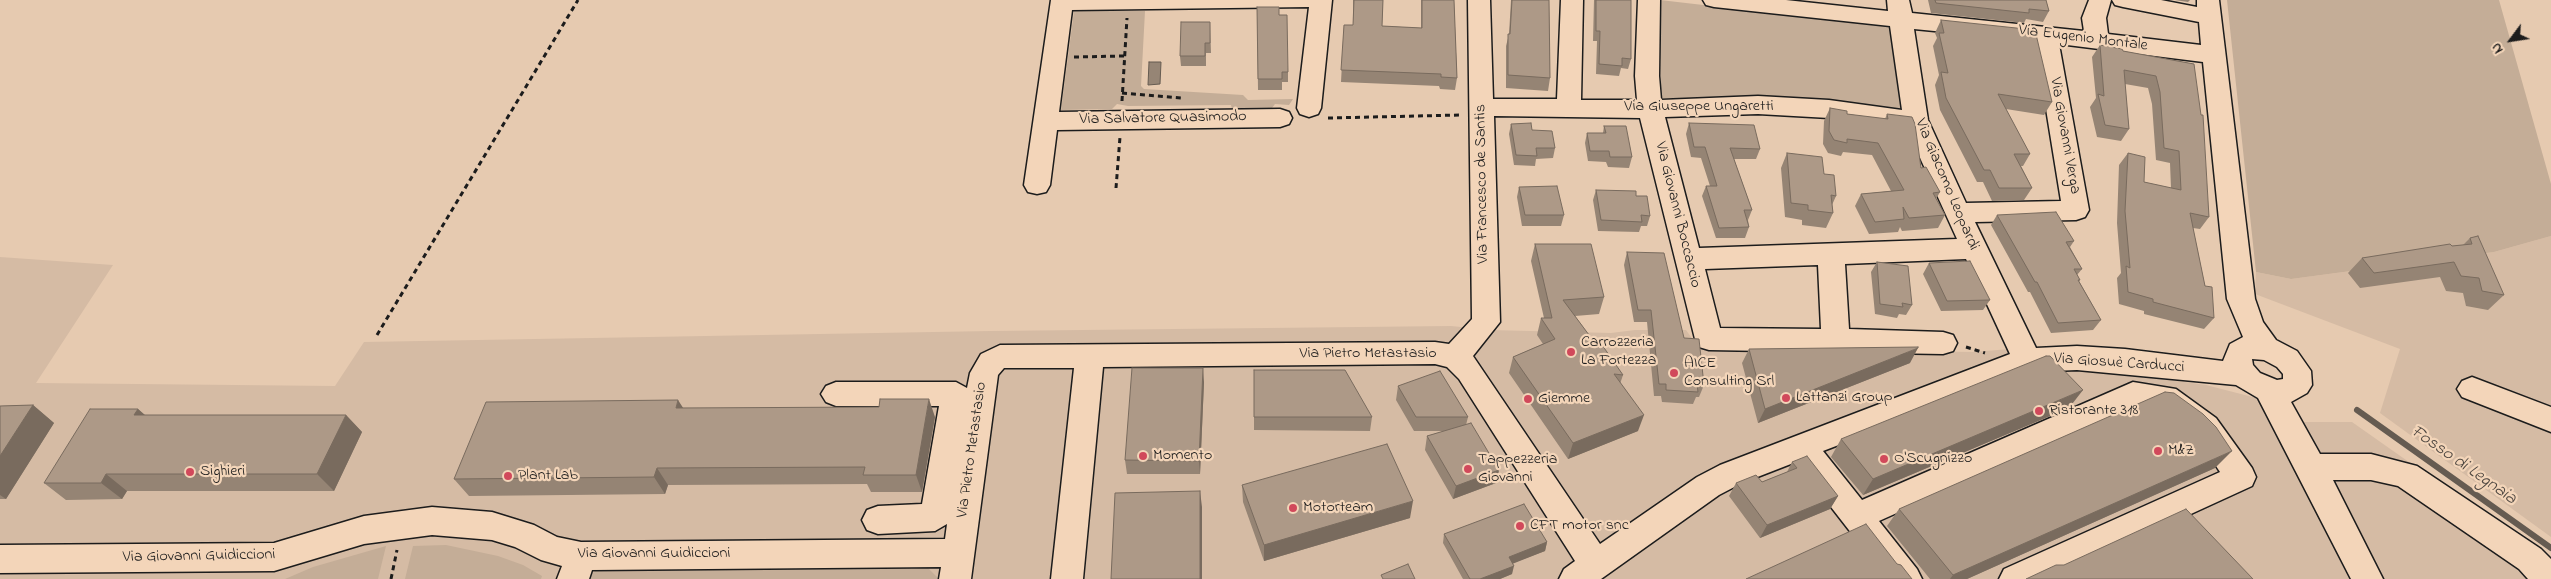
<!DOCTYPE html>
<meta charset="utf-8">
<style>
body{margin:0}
#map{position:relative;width:2551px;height:579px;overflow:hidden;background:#e6cab0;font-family:"Indie Flower",sans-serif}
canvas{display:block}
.north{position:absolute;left:2486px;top:15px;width:50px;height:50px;-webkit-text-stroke:4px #f3d5b9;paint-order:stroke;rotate:239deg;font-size:14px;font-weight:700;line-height:20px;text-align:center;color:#1c1c1c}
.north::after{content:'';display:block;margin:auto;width:18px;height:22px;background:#1c1c1c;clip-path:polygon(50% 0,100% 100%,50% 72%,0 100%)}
</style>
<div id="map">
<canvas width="2551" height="579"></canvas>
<div class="north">N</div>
</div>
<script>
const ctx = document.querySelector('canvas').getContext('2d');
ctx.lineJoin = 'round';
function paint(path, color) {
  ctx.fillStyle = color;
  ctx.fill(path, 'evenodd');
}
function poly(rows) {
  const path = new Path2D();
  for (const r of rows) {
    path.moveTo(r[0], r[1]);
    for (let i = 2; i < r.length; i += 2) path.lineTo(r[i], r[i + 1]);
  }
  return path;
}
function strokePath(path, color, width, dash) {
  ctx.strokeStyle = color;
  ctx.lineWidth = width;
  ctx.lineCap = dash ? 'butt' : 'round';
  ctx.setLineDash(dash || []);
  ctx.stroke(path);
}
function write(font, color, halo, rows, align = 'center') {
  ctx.font = font + ' "Indie Flower",sans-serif';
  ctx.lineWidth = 4.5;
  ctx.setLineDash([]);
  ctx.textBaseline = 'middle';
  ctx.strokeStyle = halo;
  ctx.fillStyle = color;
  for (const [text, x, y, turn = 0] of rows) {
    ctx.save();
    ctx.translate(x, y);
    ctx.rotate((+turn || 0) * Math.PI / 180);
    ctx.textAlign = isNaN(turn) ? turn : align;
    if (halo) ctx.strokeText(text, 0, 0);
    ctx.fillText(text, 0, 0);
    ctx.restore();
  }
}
const built = poly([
 [2551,236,2551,407,2477,379,2459,395,2551,431,2551,537,2380,413,2400,349,2255,294,2256,272,2291,279,2494,252],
 [0,257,113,265,36,383,335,386,364,342,991,331,1451,326,1490,330,1611,333,1635,330,1686,330,1699,348,1973,352,2010,349,2072,366,2206,385,2268,401,2279,422,2352,422,2551,562,2551,579,0,579]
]);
const green = poly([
 [1660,0,1893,27,1905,110,1767,98,1661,98],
 [2227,0,2499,0,2551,184,2551,236,2494,252,2291,279,2256,272],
 [1074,11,1145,11,1141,86,1144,89,1243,95,1248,100,1293,99,1289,105,1275,104,1272,108,1232,109,1231,105,1128,106,1117,104,1112,109,1061,110],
 [446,545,498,556,523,565,542,576,541,579,405,579,413,546],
 [386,546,378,579,285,579,313,567],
 [928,568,939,579,585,579,598,569]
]);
const water = poly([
 [1149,62,1161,62,1160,84,1148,85,1149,62]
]);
const stream = poly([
 [2357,410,2551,548]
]);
const path = poly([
 [1074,57,1125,56],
 [1122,93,1182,98],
 [1122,101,1127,18],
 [1328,118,1461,115],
 [1116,188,1120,137],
 [377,335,578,0],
 [1966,347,1985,353],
 [391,579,397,550]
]);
const minor = poly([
 [1051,0,1332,0,1321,108,1318,114,1309,117,1300,114,1297,108,1309,7,1072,10,1059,112,1280,109,1289,112,1292,118,1289,124,1280,127,1057,130,1050,185,1046,192,1037,194,1028,192,1024,185,1051,0],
 [1468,0,1490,0,1493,99,1557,99,1561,0,1583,0,1581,100,1637,100,1635,76,1638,0,1660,0,1659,76,1661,100,1758,96,1829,100,1902,110,1890,26,1714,7,1706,5,1703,0,1786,0,1888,11,1887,0,1909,0,1912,13,2084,31,2082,18,2089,0,2111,0,2106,18,2108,34,2201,45,2199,22,2123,7,2115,5,2112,0,2161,0,2197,7,2197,0,2219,0,2255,299,2263,322,2276,340,2297,351,2311,371,2312,385,2307,393,2291,402,2320,454,2371,454,2417,466,2541,549,2551,559,2551,579,2528,579,2519,569,2398,486,2371,480,2333,480,2383,579,2351,579,2258,398,2236,385,2077,370,2029,372,1823,451,1862,500,2133,382,2176,389,2216,418,2252,468,2256,477,2252,486,2049,579,1999,579,2004,569,2220,472,2196,436,2159,409,2135,406,1879,521,1917,569,1922,579,1887,579,1796,462,1742,483,1719,495,1601,579,1559,579,1564,569,1575,561,1459,379,1447,367,1435,364,1103,367,1083,579,1051,579,1074,368,1004,368,998,375,971,579,939,579,941,567,592,570,589,579,557,579,562,566,541,560,515,547,492,540,432,535,364,544,274,571,0,573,0,545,274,543,364,516,432,507,492,512,534,525,557,537,581,542,945,539,947,524,935,531,878,534,867,530,862,520,867,510,878,506,922,504,939,406,836,406,826,402,821,394,826,386,836,382,956,382,967,388,970,373,981,354,1000,345,1435,342,1449,344,1472,319,1468,0],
 [1914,29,2035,41,2061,201,1966,203,1928,120,1914,29],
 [2059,44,2203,62,2227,299,2243,337,2230,344,2223,361,2125,349,2077,346,2036,348,1975,222,2076,220,2085,217,2089,210,2059,44],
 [1758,114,1829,118,1906,127,1957,239,1699,248,1665,117,1758,114],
 [1494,116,1640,118,1695,339,1699,347,1709,350,1943,354,1953,351,1957,343,1953,335,1943,332,1849,329,1845,264,1966,259,2010,354,1720,465,1697,477,1600,544,1473,356,1500,322,1494,116],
 [1818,265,1821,329,1720,328,1705,269,1818,265],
 [2252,359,2264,360,2277,367,2283,374,2283,379,2277,380,2260,373,2253,365,2252,359],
 [2472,377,2551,407,2551,432,2462,397,2457,389,2462,381,2472,377]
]);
const wall = poly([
 [1353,0,1383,0,1382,26,1421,28,1421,0,1454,0,1457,78,1455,90,1440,89,1439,86,1341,82,1344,25,1353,25],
 [1511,0,1549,0,1550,78,1548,91,1506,88,1506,46,1509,34],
 [1594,0,1631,0,1631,59,1628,69,1621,68,1619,76,1596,74,1597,41,1593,41],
 [1928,0,2046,0,2049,11,2043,22,2026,19,2024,23,1931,13],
 [2175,0,2190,0,2188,2],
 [1257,7,1279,15,1288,72,1288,82,1282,82,1282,90,1258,90],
 [1941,20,2052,102,2044,115,2006,109,2030,154,2023,166,2021,166,2032,188,2024,200,1992,201,1983,182,1977,182,1940,110,1935,85,1939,75,1933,46,1937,38,1935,33],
 [1210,22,1211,53,1206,53,1206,66,1181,66,1180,56],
 [2100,45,2123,51,2194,64,2209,217,2200,229,2193,228,2205,286,2214,318,2204,329,2144,314,2144,311,2119,304,2117,278,2121,273,2117,223,2119,165,2128,153,2144,182,2171,188,2170,163,2156,160,2152,104,2148,88,2125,84,2129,129,2121,141,2097,137,2090,107,2096,98,2092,57],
 [1830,108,1847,114,1885,119,1887,114,1921,168,1940,192,1936,199,1945,215,1938,228,1902,231,1900,227,1898,232,1869,234,1855,206,1861,194,1891,191,1872,155,1843,152,1841,156,1828,153,1823,144,1824,121],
 [1689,123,1760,149,1756,159,1734,159,1752,210,1748,220,1749,227,1745,238,1716,238,1702,196,1706,186,1710,186,1701,158,1691,157,1686,134],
 [1511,124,1532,130,1555,148,1553,158,1536,159,1535,166,1514,165,1509,134],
 [1604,126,1632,157,1629,168,1608,167,1606,162,1588,161,1585,143,1587,133,1603,133],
 [1787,153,1824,174,1836,196,1832,205,1833,213,1826,228,1802,225,1802,220,1785,217,1781,168],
 [1519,187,1564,215,1561,226,1522,226,1517,197],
 [1596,190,1636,196,1650,216,1647,226,1641,226,1639,232,1598,231,1593,200],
 [1997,215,2074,241,2070,247,2082,269,2077,275,2080,280,2079,281,2101,320,2093,330,2051,333,2030,292,2028,292,1991,225],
 [2470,238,2504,295,2488,310,2466,306,2463,293,2446,291,2440,277,2360,288,2348,273,2362,258,2463,245],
 [1535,244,1604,297,1599,314,1575,316,1595,343,1623,375,1620,384,1638,431,1568,459,1509,373,1513,357,1543,344,1537,335,1541,318,1544,318,1531,261],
 [1627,252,1684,338,1704,385,1699,397,1696,397,1693,404,1662,402,1661,396,1654,396,1647,322,1634,322,1624,265],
 [1877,262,1912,305,1906,315,1899,314,1897,318,1875,314,1871,272],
 [1929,263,1990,300,1983,310,1941,311,1923,274],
 [1749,349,1910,363,1758,423,1742,363],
 [1204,382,1200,474,1127,474,1125,460],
 [1398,386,1468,417,1466,425,1499,470,1496,483,1453,499,1425,450,1427,436,1444,431,1414,431,1396,400],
 [33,405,54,423,6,499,0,499,0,406],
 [683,408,935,417,922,492,871,492,867,484,668,485,665,494,469,496,454,479],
 [2069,408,1863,495,1831,457,1841,439],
 [138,409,145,415,346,415,362,432,334,491,127,491,122,499,66,500,44,483],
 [1254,417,1372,417,1370,431,1254,430],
 [1792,462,1838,496,1830,509,1760,538,1729,496,1736,483,1762,482,1787,472],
 [2215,468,1967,579,1930,579,1887,526,1899,509],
 [1242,485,1410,518,1264,561,1243,502],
 [1444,534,1547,542,1545,551,1513,563,1512,574,1500,579,1463,579,1443,543]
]);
const shadedWall = poly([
 [1918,348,1910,363,1758,423,1765,409],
 [1203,368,1204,382,1200,474,1199,461],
 [2083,390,2069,408,1863,495,1873,479],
 [929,399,935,417,922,492,916,475],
 [678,400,689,417,676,408],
 [33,405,54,423,6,499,0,495,0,456],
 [138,409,157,426,134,415],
 [346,415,362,432,334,491,317,474],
 [1644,415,1638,431,1568,459,1573,443],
 [2232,451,2215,468,1967,579,1950,579,1953,575],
 [657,468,668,485,665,494,654,477],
 [1499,470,1496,483,1453,499,1456,486],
 [106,474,127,491,122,499,101,483],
 [1200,491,1202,507,1202,579,1200,579],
 [1838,496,1830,509,1760,538,1767,525],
 [1413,501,1410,518,1264,561,1264,545],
 [1547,542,1545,551,1507,566,1509,557],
 [1514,566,1512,574,1500,579,1480,579]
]);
const building = poly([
 [1354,0,1383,0,1382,26,1422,28,1422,0,1454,0,1457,78,1441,77,1441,74,1341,70,1344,25,1353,25,1354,0],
 [1512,0,1549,0,1550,78,1508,75,1508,34,1510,34,1512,0],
 [1596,0,1631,0,1631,59,1622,58,1622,66,1599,64,1600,31,1596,31,1596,0],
 [1935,0,2046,0,2049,11,2029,9,2029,13,1936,3,1935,0],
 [1257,7,1279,7,1279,15,1287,15,1288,72,1282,72,1282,79,1258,79,1257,7],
 [1941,20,2035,30,2052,102,1998,94,2030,154,2014,154,2032,188,1999,188,1990,170,1984,170,1946,98,1941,72,1948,73,1939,33,1944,33,1941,20],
 [1181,22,1210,22,1210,43,1205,43,1205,56,1180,56,1181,22],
 [2100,45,2122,49,2123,51,2194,64,2201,115,2203,115,2209,217,2190,213,2205,286,2212,287,2214,318,2153,302,2153,299,2128,292,2126,266,2130,268,2125,211,2128,153,2145,157,2144,182,2181,190,2179,151,2164,148,2160,92,2156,76,2124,70,2129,129,2105,125,2098,94,2104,96,2100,45],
 [1830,108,1847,111,1847,114,1888,119,1887,114,1912,117,1915,124,1921,168,1926,167,1940,192,1933,193,1945,215,1909,218,1903,207,1904,219,1875,222,1861,194,1904,190,1878,143,1847,139,1847,143,1834,140,1829,131,1830,108],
 [1531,123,1532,130,1552,131,1555,148,1536,148,1537,156,1516,155,1511,124,1531,123],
 [1689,123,1754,125,1760,149,1730,148,1752,210,1744,210,1749,227,1719,228,1706,186,1717,186,1705,147,1694,147,1689,123],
 [1604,126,1626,126,1632,157,1610,157,1609,151,1590,151,1587,133,1606,133,1604,126],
 [1787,153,1822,157,1824,174,1834,175,1836,196,1831,195,1833,213,1808,210,1808,205,1791,203,1787,153],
 [1557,186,1564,215,1525,215,1519,187,1557,186],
 [1596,190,1636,191,1636,196,1647,196,1650,216,1641,215,1642,222,1601,220,1596,190],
 [2056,212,2074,241,2066,242,2082,269,2074,269,2080,280,2078,280,2101,320,2058,323,2037,282,2035,282,1997,215,2056,212],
 [2478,236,2504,295,2482,291,2479,278,2461,276,2454,262,2374,273,2362,258,2450,244,2452,246,2472,244,2470,238,2478,236],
 [1535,244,1591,244,1604,297,1563,300,1595,343,1600,342,1623,375,1614,374,1644,415,1573,443,1513,357,1555,339,1541,318,1552,318,1535,244],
 [1627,252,1664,253,1684,338,1699,339,1704,385,1697,384,1698,392,1666,390,1666,384,1659,384,1651,310,1638,310,1627,252],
 [1970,261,1990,300,1947,301,1929,263,1970,261],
 [1877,262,1908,266,1912,305,1902,303,1903,307,1880,304,1877,262],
 [1918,347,1918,348,1765,409,1749,349,1918,347],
 [2046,356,2050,356,2083,390,1873,479,1841,439,2046,356],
 [1132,368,1203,368,1199,461,1125,460,1132,368],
 [1254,370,1345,370,1372,417,1254,417,1254,370],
 [1440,371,1468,417,1416,417,1398,386,1440,371],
 [2165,392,2174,393,2203,414,2216,427,2232,451,1953,575,1899,509,2165,392],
 [880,399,929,399,916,475,863,475,865,467,657,468,654,477,454,479,486,402,678,400,676,408,879,407,880,399],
 [33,405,0,456,0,406,33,405],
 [90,409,138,409,134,415,346,415,317,474,106,474,101,483,44,483,90,409],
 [1471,423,1499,470,1456,486,1427,436,1471,423],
 [1387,444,1413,501,1264,545,1242,485,1387,444],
 [1807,456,1838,496,1767,525,1736,483,1756,475,1762,482,1797,468,1792,462,1807,456],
 [1200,491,1200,579,1111,579,1115,493,1200,491],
 [1524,504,1547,542,1509,557,1514,566,1480,579,1470,579,1444,534,1524,504],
 [2186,509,2253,579,2026,579,2056,565,2064,565,2186,509],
 [1866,524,1897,564,1901,565,1912,579,1746,579,1866,524],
 [1408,564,1415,579,1383,579,1381,575,1408,564]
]);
const markers = [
 [1571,352,5,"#d1495b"],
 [1674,373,5,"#d1495b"],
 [1786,398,5,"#d1495b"],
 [1528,399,5,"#d1495b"],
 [2039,411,5,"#d1495b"],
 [2158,451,5,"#d1495b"],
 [1143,456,5,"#d1495b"],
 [1884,459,5,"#d1495b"],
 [1468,469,5,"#d1495b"],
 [190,472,5,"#d1495b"],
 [508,476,5,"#d1495b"],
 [1293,508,5,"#d1495b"],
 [1520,526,5,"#d1495b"]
];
const streetNames = [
 ["Via Eugenio Montale",2083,39,7],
 ["Via Giuseppe Ungaretti",1699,107],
 ["Via Salvatore Quasimodo",1163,119,-1],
 ["Via Giovanni Verga",2064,136,80],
 ["Via Francesco de Santis",1483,184,-91],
 ["Via Giacomo Leopardi",1946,185,67],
 ["Via Giovanni Boccaccio",1677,215,76],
 ["Via Pietro Metastasio",1368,354],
 ["Via Giosuè Carducci",2119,364,4],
 ["Via Pietro Metastasio",973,450,-82],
 ["Via Giovanni Guidiccioni",654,554],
 ["Via Giovanni Guidiccioni",199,557,-1]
];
const poiNames = [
 ["Carrozzeria",1581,343],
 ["La Fortezza",1581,361],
 ["AICE",1684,364],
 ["Consulting Srl",1684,382],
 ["Lattanzi Group",1796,398],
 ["Giemme",1538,399],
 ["Ristorante 318",2049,411],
 ["M&Z",2168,451],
 ["Momento",1153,456],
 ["O'Scugnizzo",1894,459],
 ["Tappezzeria",1478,460],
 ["Giovanni",1478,478],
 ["Sighieri",200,472],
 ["Plant Lab",518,476],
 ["Motorteam",1303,508],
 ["CFT motor snc",1530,526]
];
const waterNames = [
 ["Fosso di Legnaia",2463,466,35]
];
paint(built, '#d5bba4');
paint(green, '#c4ad97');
paint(water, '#968575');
strokePath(water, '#655b51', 1);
strokePath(stream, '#655b51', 6);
strokePath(minor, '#1c1c1c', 3);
strokePath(path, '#1c1c1c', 3, [5, 4]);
paint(minor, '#f3d5b9');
paint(wall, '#958474');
paint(shadedWall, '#796b5e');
paint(building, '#ad9987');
strokePath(building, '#796b5e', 1);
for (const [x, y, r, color] of markers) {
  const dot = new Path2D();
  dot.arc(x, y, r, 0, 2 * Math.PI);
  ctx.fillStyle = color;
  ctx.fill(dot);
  strokePath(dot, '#f3d5b9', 2);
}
write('16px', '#1c1c1c', '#f3d5b9', streetNames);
write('16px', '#1c1c1c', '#f3d5b9', poiNames, 'left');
write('italic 18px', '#4d4640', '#f3d5b9', waterNames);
</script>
